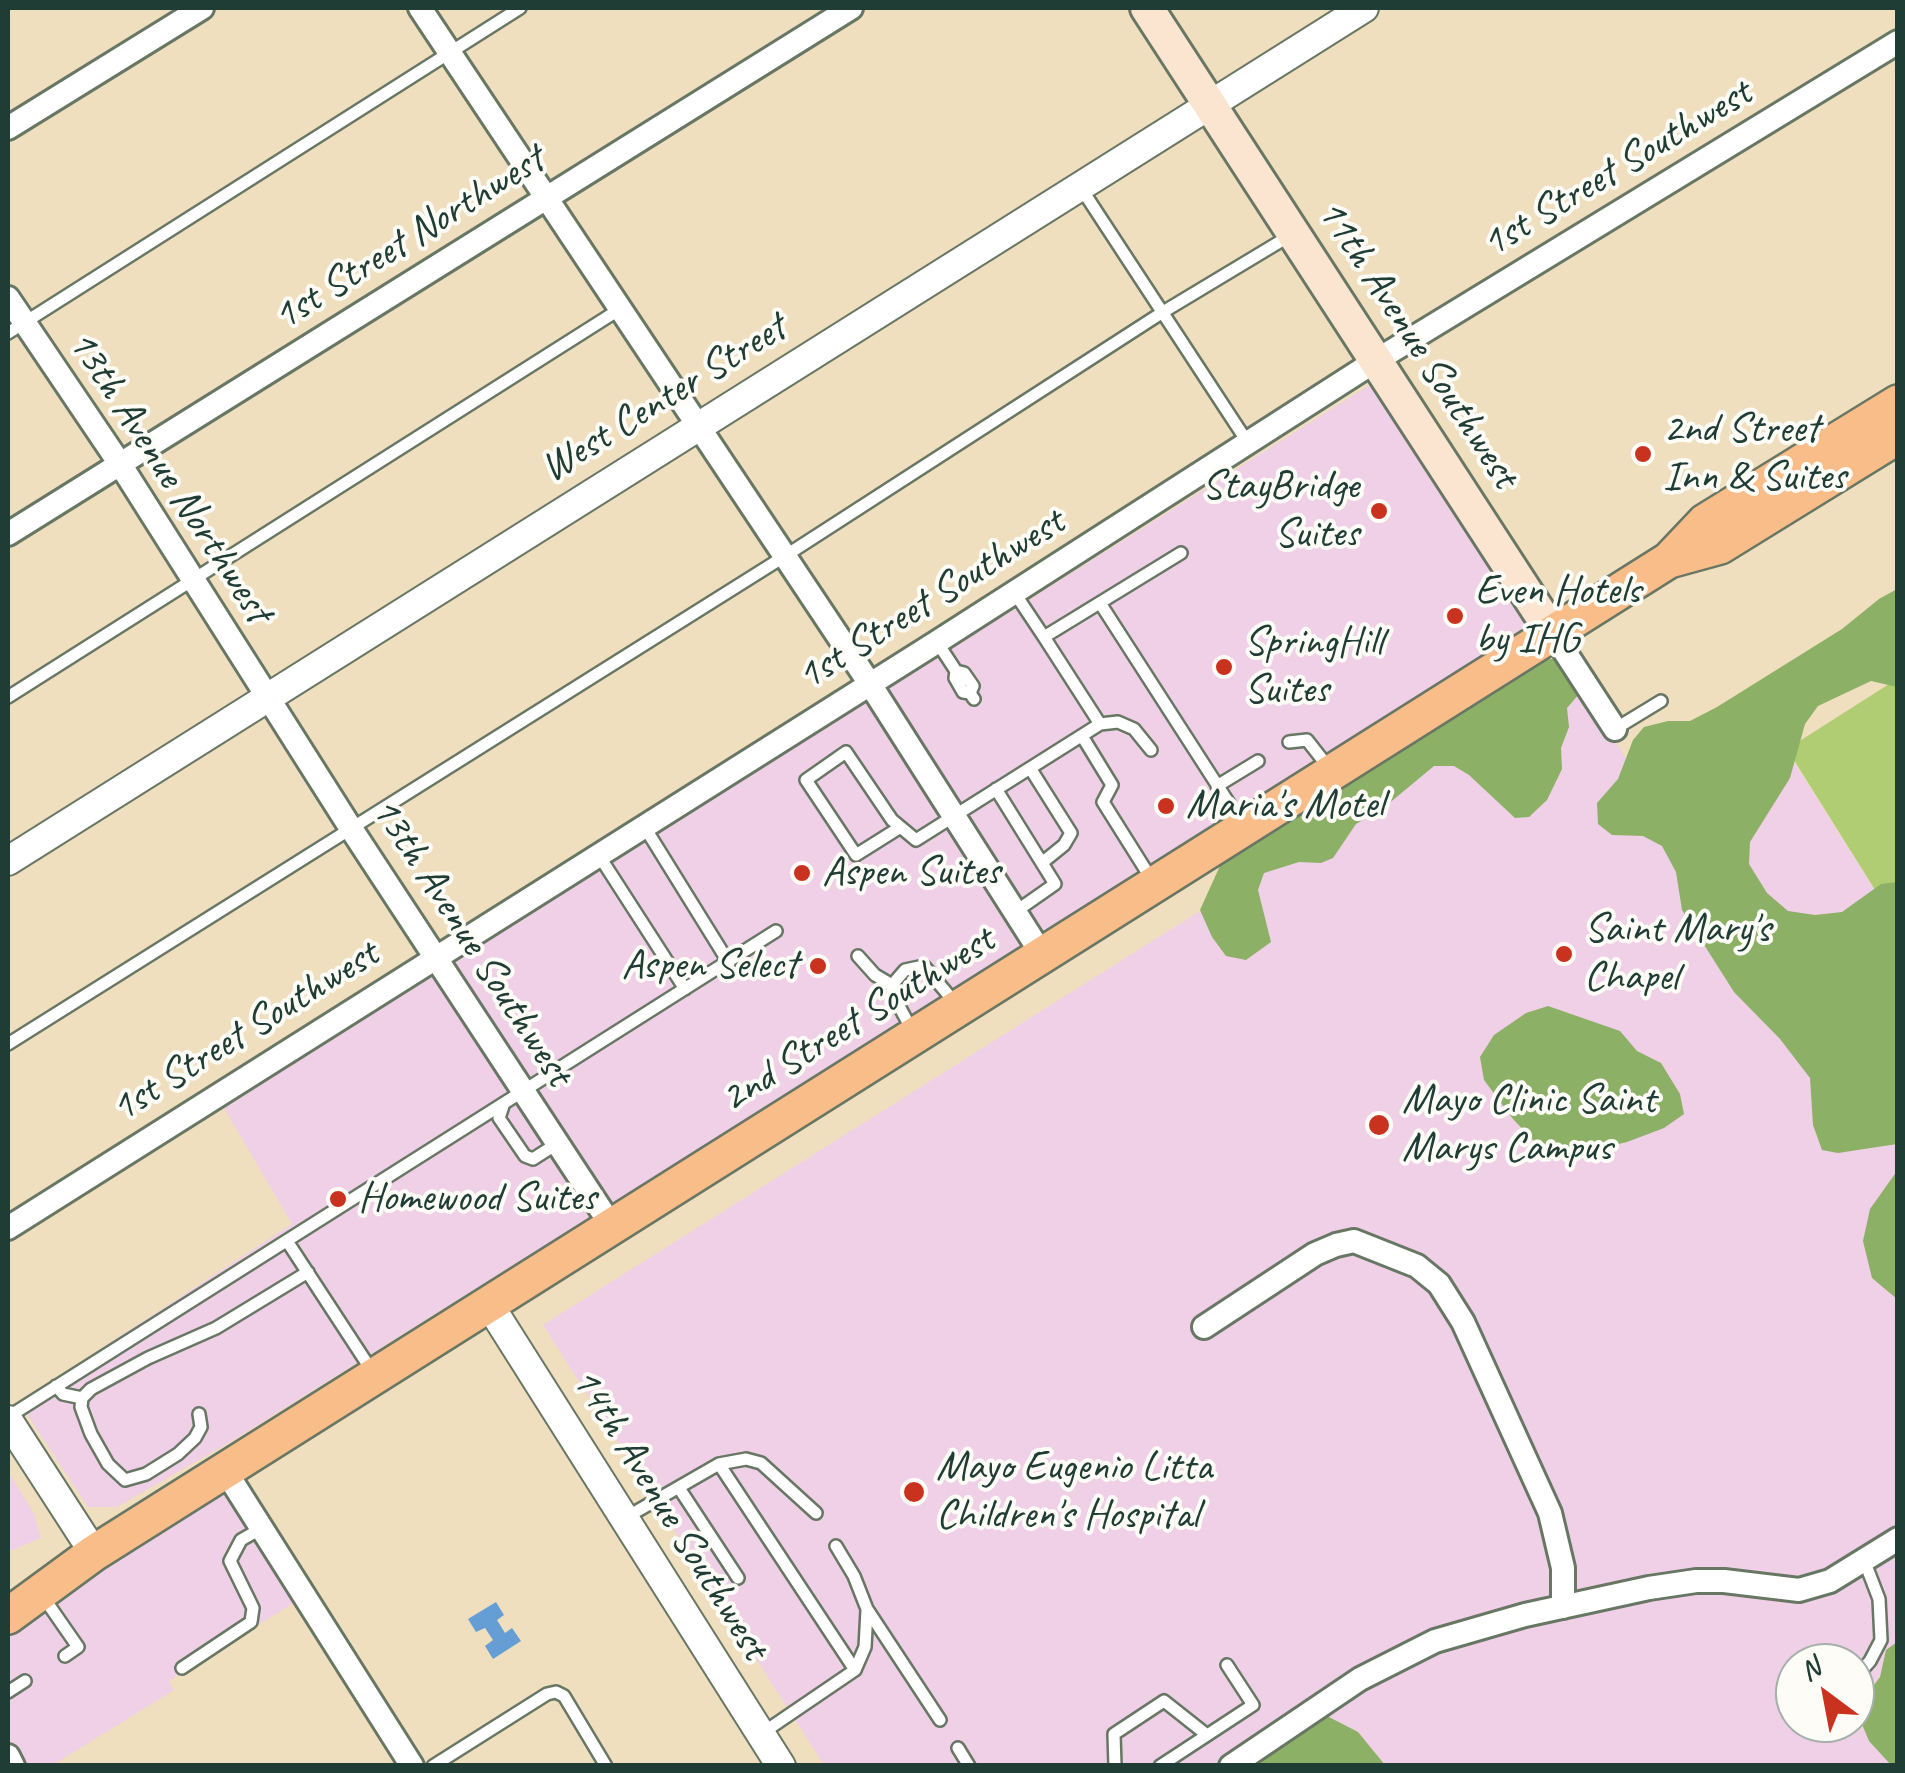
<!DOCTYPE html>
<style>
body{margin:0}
#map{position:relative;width:1905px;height:1773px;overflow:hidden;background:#efdfbe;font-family:Caveat,sans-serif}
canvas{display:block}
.frame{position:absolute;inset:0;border:10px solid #1f3d34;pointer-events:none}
.north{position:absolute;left:1775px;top:1643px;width:100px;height:100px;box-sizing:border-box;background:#fdfcf7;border:2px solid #a4b0a9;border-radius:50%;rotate:328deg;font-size:28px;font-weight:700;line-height:40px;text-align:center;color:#1f3d34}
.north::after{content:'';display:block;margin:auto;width:35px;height:45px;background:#c8321e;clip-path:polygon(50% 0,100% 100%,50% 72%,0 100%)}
</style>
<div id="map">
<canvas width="1905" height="1773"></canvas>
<div class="frame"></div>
<div class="north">N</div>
</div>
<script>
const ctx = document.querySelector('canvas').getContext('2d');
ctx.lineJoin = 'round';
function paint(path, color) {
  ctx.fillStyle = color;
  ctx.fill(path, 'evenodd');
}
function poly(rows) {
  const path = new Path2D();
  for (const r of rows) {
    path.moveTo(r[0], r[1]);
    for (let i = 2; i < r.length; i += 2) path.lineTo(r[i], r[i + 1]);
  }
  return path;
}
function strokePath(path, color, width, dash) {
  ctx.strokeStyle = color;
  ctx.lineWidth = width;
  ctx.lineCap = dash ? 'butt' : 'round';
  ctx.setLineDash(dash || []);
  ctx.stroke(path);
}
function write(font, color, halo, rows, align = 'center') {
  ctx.font = font + ' Caveat,sans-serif';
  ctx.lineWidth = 8;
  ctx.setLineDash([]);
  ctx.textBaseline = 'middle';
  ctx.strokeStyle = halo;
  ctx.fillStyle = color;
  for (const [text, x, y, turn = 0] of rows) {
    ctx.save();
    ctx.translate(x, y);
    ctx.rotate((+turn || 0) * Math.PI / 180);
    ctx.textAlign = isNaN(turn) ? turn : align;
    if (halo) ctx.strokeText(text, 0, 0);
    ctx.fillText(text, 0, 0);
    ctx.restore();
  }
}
const built = poly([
 [1379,379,1533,627,235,1439,117,1507,88,1507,19,1402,292,1224,224,1108],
 [1573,676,1668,824,1787,751,1897,925,1897,1765,824,1765,543,1325],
 [1795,1663,1855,1663,1855,1723,1795,1723],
 [8,1471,34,1514,41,1538,8,1552],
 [229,1491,298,1600,169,1681,174,1690,53,1765,23,1765,8,1742,8,1630]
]);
const green = poly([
 [1897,679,1897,925,1787,749]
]);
const forest = poly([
 [1897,589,1897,687,1871,681,1818,706,1805,724,1790,778,1750,842,1749,864,1767,893,1788,911,1815,915,1842,912,1881,884,1897,882,1897,1144,1838,1153,1822,1150,1813,1125,1810,1078,1780,1039,1734,992,1682,910,1676,872,1662,846,1643,836,1612,835,1598,824,1597,803,1618,779,1633,740,1644,727,1668,721,1690,721,1717,707,1842,629,1879,599],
 [1571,655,1587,663,1590,675,1585,687,1567,708,1569,727,1561,748,1562,769,1547,800,1529,817,1515,818,1469,775,1454,766,1434,766,1387,805,1356,824,1333,858,1321,863,1299,862,1264,873,1258,890,1271,942,1246,960,1226,956,1212,937,1200,910,1219,868,1236,842,1531,663],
 [1548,1006,1620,1031,1637,1051,1661,1063,1680,1094,1684,1114,1664,1128,1627,1142,1552,1160,1513,1119,1484,1080,1480,1057,1494,1035,1526,1013],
 [1897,1171,1897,1299,1872,1278,1863,1241,1870,1209],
 [1897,1642,1897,1765,1891,1765,1869,1741,1859,1717,1865,1697,1880,1677,1886,1650],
 [1327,1716,1358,1732,1385,1765,1257,1766,1293,1735]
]);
const water = poly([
 [496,1602,504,1615,497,1620,505,1633,512,1628,521,1641,493,1659,485,1646,493,1640,485,1628,476,1632,468,1619]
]);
const service = poly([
 [1081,188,1248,443],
 [8,333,520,8],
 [1014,592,1044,637],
 [1100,603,1241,822],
 [937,642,956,671,955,678,963,692,970,693,974,699],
 [956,671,964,673,973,686,970,693],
 [8,697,620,309],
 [1100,724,1118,722,1134,729,1151,750],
 [1615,729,1661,701],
 [1082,736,1112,785,1103,802,1152,880],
 [1289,742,1307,740,1329,768],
 [1030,768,1071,833,1064,845,1043,862],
 [1217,786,1258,761],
 [996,789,1055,884,1015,912],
 [644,826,729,963],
 [899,828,856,855,806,780,846,752,892,820,916,840,1100,724,1044,637,1181,553],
 [598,854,685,989],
 [858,956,875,975,892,985],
 [912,1030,893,995,892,985,905,970,924,966,957,1005],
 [8,1044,785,556,1163,312,1291,235],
 [504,1103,499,1118,525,1156,533,1159,558,1143],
 [287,1241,372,1371],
 [56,1386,63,1394,82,1398],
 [199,1414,201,1427,195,1438,178,1454,146,1474,125,1480,108,1464,91,1434,81,1407,82,1398,91,1389,148,1358,216,1328,308,1272],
 [8,1417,776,931],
 [719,1464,855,1670],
 [679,1488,738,1578],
 [625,1518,719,1464,746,1459,761,1463,816,1513],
 [836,1546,854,1576,867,1609,940,1720],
 [44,1598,78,1647,65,1656],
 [182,1668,251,1622,253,1608,230,1561,241,1540,262,1528],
 [1855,1678,1870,1661,1881,1640,1879,1599,1864,1560],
 [8,1692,25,1681],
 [761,1734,855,1670,865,1647,867,1610],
 [958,1748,969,1766],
 [433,1766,547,1694,556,1692,564,1696,606,1766],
 [1115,1766,1114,1734,1164,1701,1207,1735],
 [1160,1766,1253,1705,1227,1665]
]);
const minor = poly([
 [420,8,870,684,1043,956],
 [8,128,202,8],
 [8,298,120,464,350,827,613,1228],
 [8,534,851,8],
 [1552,632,1615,729],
 [8,1228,937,642,1377,360,1898,42],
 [1204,1327,1315,1254,1336,1245,1354,1241,1417,1266,1439,1284,1463,1322,1550,1513,1563,1568,1563,1607],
 [226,1472,412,1766],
 [8,1756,13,1766],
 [1231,1766,1360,1679,1435,1641,1525,1615,1649,1588,1696,1581,1724,1581,1799,1590,1830,1581,1898,1539]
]);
const tertiary = poly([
 [8,861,1364,8],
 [490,1306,781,1766],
 [8,1420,94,1553]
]);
const secondary = poly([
 [1147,8,1552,632]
]);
const primary = poly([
 [1669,560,1720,546,1898,436],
 [8,1616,94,1553,1669,560,1705,522,1898,403]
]);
const markers = [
 [1643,454,10,"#c8321e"],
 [1379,511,10,"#c8321e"],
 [1455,616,10,"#c8321e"],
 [1224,667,10,"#c8321e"],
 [1166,806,10,"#c8321e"],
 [802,873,10,"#c8321e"],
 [1564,954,10,"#c8321e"],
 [818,966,10,"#c8321e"],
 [1379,1125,12,"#c8321e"],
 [338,1199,10,"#c8321e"],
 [914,1492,12,"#c8321e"]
];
const streetNames = [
 ["1st Street Southwest",1617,169,-31],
 ["1st Street Northwest",409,239,-32],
 ["11th Avenue Southwest",1417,344,57],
 ["West Center Street",664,399,-32],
 ["13th Avenue Northwest",169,477,57],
 ["1st Street Southwest",931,600,-32],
 ["13th Avenue Southwest",471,942,57],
 ["2nd Street Southwest",858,1020,-32],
 ["1st Street Southwest",245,1032,-32],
 ["14th Avenue Southwest",669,1514,58]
];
const poiNames = [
 ["2nd Street",1663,430],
 ["Inn & Suites",1663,478],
 ["StayBridge",1359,487,"right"],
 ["Suites",1359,535,"right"],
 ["Even Hotels",1475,592],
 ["by IHG",1475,640],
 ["SpringHill",1244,643],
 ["Suites",1244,691],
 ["Maria's Motel",1186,806],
 ["Aspen Suites",822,873],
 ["Saint Mary's",1584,930],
 ["Chapel",1584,978],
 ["Aspen Select",798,966,"right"],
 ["Mayo Clinic Saint",1402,1101],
 ["Marys Campus",1402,1149],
 ["Homewood Suites",358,1199],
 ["Mayo Eugenio Litta",936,1468],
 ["Children's Hospital",936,1516]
];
paint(built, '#efd0e6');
paint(green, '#b1cd73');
paint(forest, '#8cb065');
paint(water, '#649ed4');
strokePath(service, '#687664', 16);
strokePath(minor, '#687664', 28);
strokePath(tertiary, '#687664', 32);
strokePath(secondary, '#687664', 38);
strokePath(primary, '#687664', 40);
strokePath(service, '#fff', 11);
strokePath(minor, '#fff', 22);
strokePath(tertiary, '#fff', 28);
strokePath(secondary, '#fce5d0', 32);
strokePath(primary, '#f8bd89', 35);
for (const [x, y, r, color] of markers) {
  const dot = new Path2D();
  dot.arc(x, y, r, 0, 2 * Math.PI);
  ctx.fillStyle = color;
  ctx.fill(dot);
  strokePath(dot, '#fdfcf7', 4);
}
write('42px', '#1f3d34', '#fdfcf7', streetNames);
write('42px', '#1f3d34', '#fdfcf7', poiNames, 'left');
</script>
